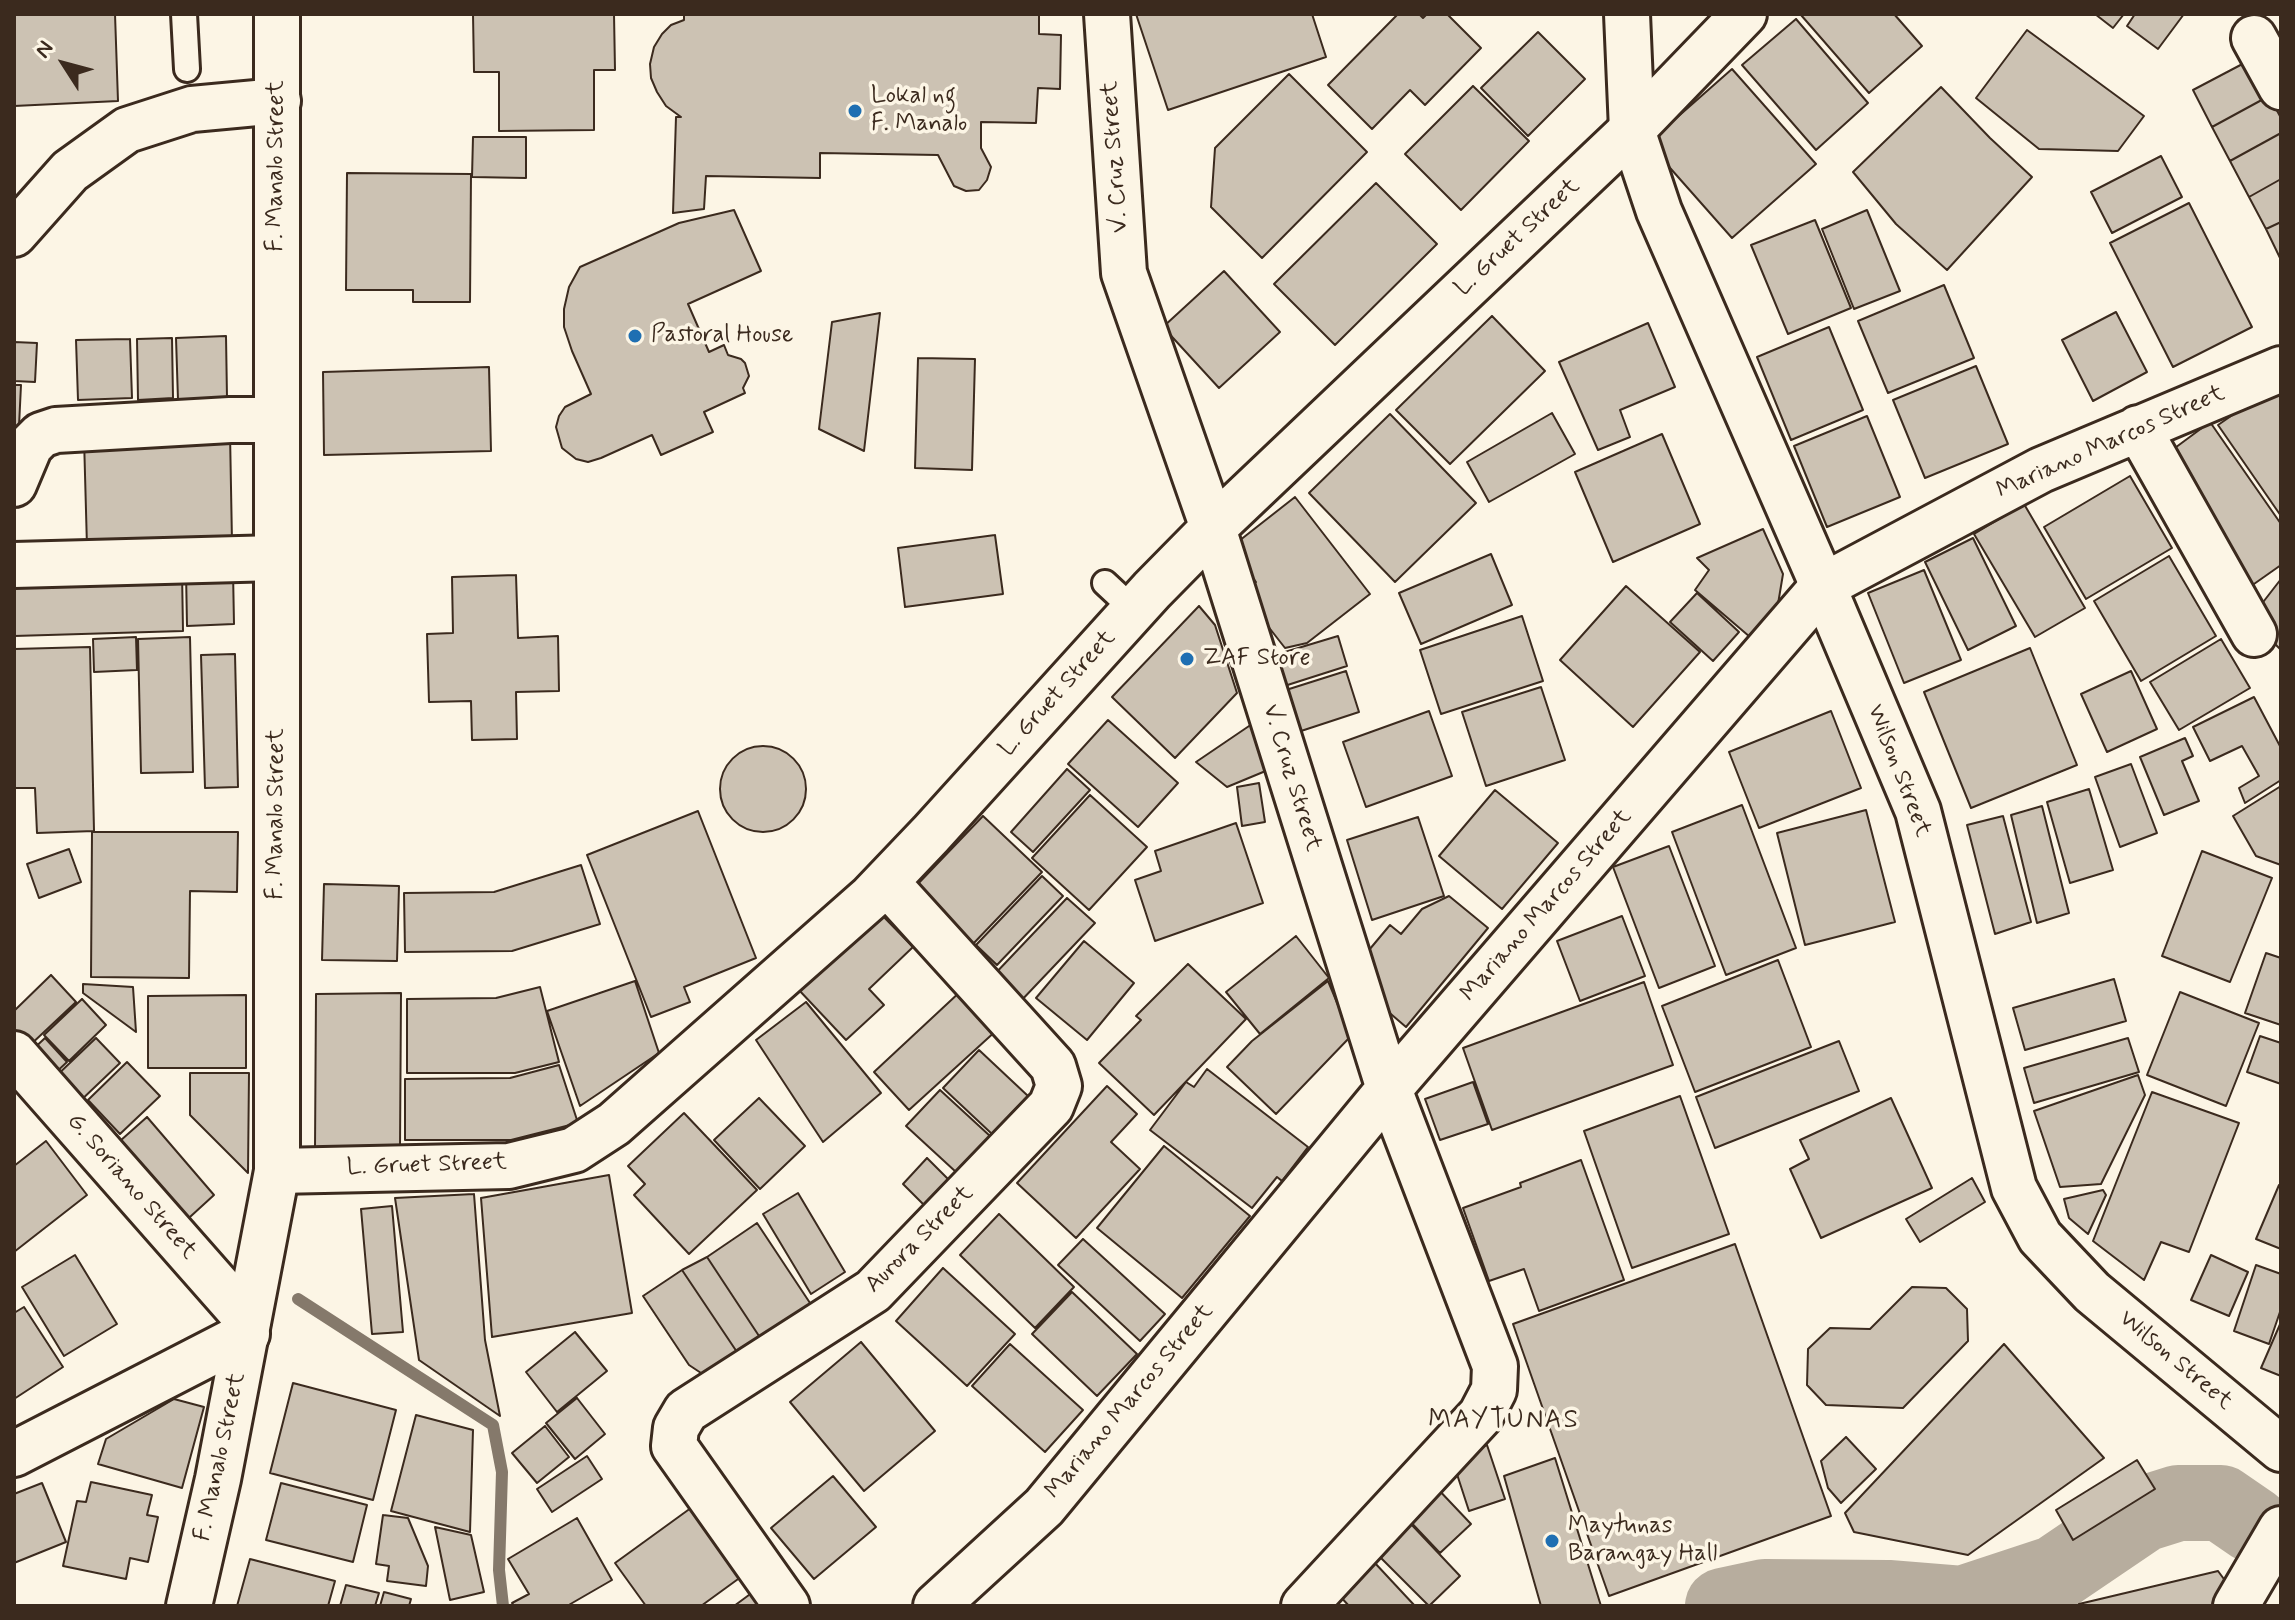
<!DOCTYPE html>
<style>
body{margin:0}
#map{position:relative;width:2295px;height:1620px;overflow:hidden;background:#fcf5e5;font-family:Mynerve,sans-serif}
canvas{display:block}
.frame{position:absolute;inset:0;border:16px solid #3b2a1e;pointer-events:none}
.north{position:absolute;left:24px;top:24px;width:80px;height:80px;-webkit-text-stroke:6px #fcf5e5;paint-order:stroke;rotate:306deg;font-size:22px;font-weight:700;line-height:32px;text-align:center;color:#3b2a1e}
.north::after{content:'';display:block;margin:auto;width:28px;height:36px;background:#3b2a1e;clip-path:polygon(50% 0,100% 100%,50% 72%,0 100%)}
</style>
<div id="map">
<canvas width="2295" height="1620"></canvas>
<div class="frame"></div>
<div class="north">N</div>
</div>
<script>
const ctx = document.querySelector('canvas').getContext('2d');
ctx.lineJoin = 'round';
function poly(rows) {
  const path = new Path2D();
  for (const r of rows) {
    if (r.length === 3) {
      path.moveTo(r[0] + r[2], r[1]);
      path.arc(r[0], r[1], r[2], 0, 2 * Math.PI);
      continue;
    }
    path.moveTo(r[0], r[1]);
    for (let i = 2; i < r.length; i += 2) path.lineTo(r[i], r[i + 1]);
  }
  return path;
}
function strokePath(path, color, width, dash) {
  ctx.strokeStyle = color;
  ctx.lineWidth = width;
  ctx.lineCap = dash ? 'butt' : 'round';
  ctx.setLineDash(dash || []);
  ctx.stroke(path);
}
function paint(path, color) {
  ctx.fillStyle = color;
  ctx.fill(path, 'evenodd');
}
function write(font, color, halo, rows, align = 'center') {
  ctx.font = font + ' Mynerve,sans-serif';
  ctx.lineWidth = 7;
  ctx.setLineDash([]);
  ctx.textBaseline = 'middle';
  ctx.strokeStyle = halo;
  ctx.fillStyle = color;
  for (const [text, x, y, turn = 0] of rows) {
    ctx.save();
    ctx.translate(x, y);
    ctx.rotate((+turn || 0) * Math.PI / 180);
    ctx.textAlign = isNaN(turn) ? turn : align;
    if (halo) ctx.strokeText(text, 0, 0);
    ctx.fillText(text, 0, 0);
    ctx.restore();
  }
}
const stream = poly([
 [298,1299,493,1425,502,1472,499,1570,503,1606]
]);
const river = poly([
 [1723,1606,1765,1597,1888,1598,1962,1604,2056,1573,2143,1514,2178,1503,2221,1503,2253,1525]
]);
const building = poly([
 [14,14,115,14,118,101,14,106,14,14],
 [473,14,614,14,615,70,594,70,594,130,499,131,499,72,474,72,473,14],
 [684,14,1039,14,1039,34,1061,35,1060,89,1038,88,1036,123,981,122,981,148,991,167,987,180,979,190,966,191,954,186,938,155,820,153,820,178,706,176,704,209,673,213,676,117,681,117,666,106,657,92,651,78,650,64,654,47,662,34,671,25,684,20,684,14],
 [1136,14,1312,14,1326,57,1168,110,1136,14],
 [1398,14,1419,14,1423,18,1427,14,1447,14,1481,48,1425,105,1410,90,1372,129,1328,85,1398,14],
 [1803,14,1894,14,1922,46,1869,93,1801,15,1803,14],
 [2095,14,2124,14,2113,28,2095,14],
 [2135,14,2184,14,2158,49,2127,26,2135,14],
 [1796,19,1868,103,1816,150,1742,65,1796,19],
 [2027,30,2144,116,2118,151,2039,149,1976,98,2027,30],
 [1538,32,1585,79,1528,136,1481,88,1538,32],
 [2250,60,2269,96,2212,127,2193,90,2250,60],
 [1732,69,1816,164,1732,238,1648,143,1732,69],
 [1289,74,1367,152,1262,258,1211,207,1215,148,1289,74],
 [1473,86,1529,141,1461,210,1405,154,1473,86],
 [1941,87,1990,138,2032,177,1947,270,1896,224,1853,172,1941,87],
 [2269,96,2281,118,2281,133,2230,161,2212,127,2269,96],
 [2281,133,2281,179,2249,197,2230,161,2281,133],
 [473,137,526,137,526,178,472,177,473,137],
 [2161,156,2182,197,2112,233,2091,192,2161,156],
 [347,173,471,174,470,302,413,302,413,290,346,290,347,173],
 [2281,179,2281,222,2266,229,2249,197,2281,179],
 [1376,183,1437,244,1335,345,1274,284,1376,183],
 [2189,203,2252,327,2173,367,2110,243,2189,203],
 [734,210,761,271,688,304,709,352,724,345,728,355,741,359,745,363,749,376,743,388,745,393,704,412,713,432,661,455,652,435,601,458,588,462,576,459,562,448,556,427,559,416,565,407,591,394,572,351,564,327,564,309,569,287,580,267,679,223,734,210],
 [1867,210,1900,291,1854,309,1822,229,1867,210],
 [1815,220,1851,308,1788,334,1751,245,1815,220],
 [2281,222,2281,260,2266,229,2281,222],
 [1224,271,1280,332,1219,388,1163,327,1224,271],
 [1944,285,1974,358,1888,393,1858,321,1944,285],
 [2116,312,2147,372,2093,401,2062,340,2116,312],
 [880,313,864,451,819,429,832,322,880,313],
 [1492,316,1545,371,1450,464,1396,410,1492,316],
 [1648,323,1675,387,1620,410,1630,437,1598,450,1559,362,1648,323],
 [1829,327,1863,410,1791,440,1757,357,1829,327],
 [226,336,227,398,178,400,176,338,226,336],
 [172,338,173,398,138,400,137,339,172,338],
 [130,339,132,398,78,400,76,340,130,339],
 [14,342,37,343,35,382,14,381,14,342],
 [918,358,975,359,972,470,915,468,918,358],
 [1976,366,2008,444,1925,478,1893,400,1976,366],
 [489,367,491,451,324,455,323,372,489,367],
 [2279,383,2281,386,2281,516,2218,425,2279,383],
 [14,385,21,385,19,426,14,426,14,385],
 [1552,413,1575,454,1489,502,1467,462,1552,413],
 [1390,414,1476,503,1395,582,1309,493,1390,414],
 [1867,416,1900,497,1827,527,1794,446,1867,416],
 [2210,422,2281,524,2281,565,2244,591,2160,459,2210,422],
 [230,433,232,542,87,547,84,438,230,433],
 [1662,434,1700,524,1613,562,1575,472,1662,434],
 [2130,476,2172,548,2086,599,2044,527,2130,476],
 [1295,497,1370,594,1307,643,1285,648,1242,593,1256,582,1230,548,1295,497],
 [2024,504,2085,608,2035,637,1974,534,2024,504],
 [1763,529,1783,574,1778,604,1750,637,1695,590,1709,570,1697,558,1763,529],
 [995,535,1003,594,905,607,898,548,995,535],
 [1973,538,2016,626,1968,650,1925,562,1973,538],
 [1491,554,1512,605,1421,644,1399,593,1491,554],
 [2169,556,2216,636,2141,681,2094,601,2169,556],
 [1924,570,1961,660,1904,683,1868,593,1924,570],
 [182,571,183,631,14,636,14,576,182,571],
 [233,571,234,624,187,626,186,572,233,571],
 [516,575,518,638,558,636,559,691,516,692,517,739,472,740,471,701,429,702,427,634,453,633,452,577,516,575],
 [2281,579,2281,650,2250,619,2281,579],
 [1626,586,1700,652,1633,727,1560,660,1626,586],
 [1697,593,1739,632,1713,661,1670,622,1697,593],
 [1199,606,1215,625,1237,693,1175,758,1112,697,1199,606],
 [1522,616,1543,681,1441,714,1420,650,1522,616],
 [1338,636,1347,666,1275,689,1265,658,1338,636],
 [136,637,137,670,94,672,93,639,136,637],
 [190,637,193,772,141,773,138,639,190,637],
 [2221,639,2250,688,2179,730,2150,682,2221,639],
 [90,647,94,831,37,833,35,788,14,788,14,649,90,647],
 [2030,648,2077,765,1971,808,1924,692,2030,648],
 [235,654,238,787,205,788,201,655,235,654],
 [1346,671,1359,712,1298,732,1286,690,1346,671],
 [2131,671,2157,729,2107,752,2081,694,2131,671],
 [1541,687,1565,760,1486,786,1462,712,1541,687],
 [2254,697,2281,748,2281,780,2245,803,2239,788,2259,776,2242,746,2210,761,2193,727,2254,697],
 [1429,711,1452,776,1366,807,1343,742,1429,711],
 [1831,711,1861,788,1759,828,1729,752,1831,711],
 [1108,720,1178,783,1138,827,1068,764,1108,720],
 [1252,724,1268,770,1227,787,1196,762,1252,724],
 [2185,738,2193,756,2182,761,2199,801,2164,815,2140,757,2185,738],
 [763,789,43],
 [2131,764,2157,833,2120,847,2095,777,2131,764],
 [1067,769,1090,790,1033,852,1011,832,1067,769],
 [1259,783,1265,822,1242,826,1237,787,1259,783],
 [2281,786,2281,865,2256,856,2233,816,2281,786],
 [2089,789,2113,870,2070,883,2047,802,2089,789],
 [1495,790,1558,843,1502,909,1439,856,1495,790],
 [1090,795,1147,847,1089,910,1032,858,1090,795],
 [1742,805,1796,948,1726,975,1672,832,1742,805],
 [2042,806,2069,913,2037,923,2011,815,2042,806],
 [1866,810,1895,922,1805,945,1777,833,1866,810],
 [698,811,756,958,684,987,690,1002,651,1017,587,855,698,811],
 [983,816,1042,872,972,945,913,889,983,816],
 [2003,816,2031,922,1995,934,1967,825,2003,816],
 [1418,817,1444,896,1372,920,1347,840,1418,817],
 [1236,823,1263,903,1155,941,1135,880,1161,871,1155,851,1236,823],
 [92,832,238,832,237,892,190,891,189,978,91,977,92,832],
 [1669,846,1715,966,1659,988,1613,867,1669,846],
 [69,849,81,882,39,898,27,864,69,849],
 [2202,851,2272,878,2230,982,2162,956,2202,851],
 [581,865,600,924,512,951,405,952,404,893,494,892,581,865],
 [1042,876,1063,896,997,965,976,945,1042,876],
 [324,884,399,886,397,961,322,960,324,884],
 [1449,896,1488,928,1406,1027,1378,1003,1369,972,1375,965,1364,956,1390,925,1401,934,1422,909,1449,896],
 [1067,898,1095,923,1018,1004,991,978,1067,898],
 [879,912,913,947,869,989,884,1005,846,1040,798,989,879,912],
 [1622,916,1645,976,1580,1001,1557,941,1622,916],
 [1296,936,1329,978,1260,1034,1226,992,1296,936],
 [1084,941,1134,983,1087,1040,1036,998,1084,941],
 [2266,953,2281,958,2281,1025,2245,1013,2266,953],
 [1778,960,1811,1047,1695,1092,1662,1006,1778,960],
 [1188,964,1246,1019,1154,1115,1099,1063,1141,1020,1136,1016,1188,964],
 [51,975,76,1002,27,1048,14,1035,14,1011,51,975],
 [2114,979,2126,1021,2025,1050,2013,1008,2114,979],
 [635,981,659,1053,580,1106,547,1011,635,981],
 [1328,981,1351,1036,1276,1114,1227,1067,1252,1041,1328,981],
 [1644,982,1673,1065,1492,1130,1463,1048,1644,982],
 [83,984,133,987,136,1032,83,993,83,984],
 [540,987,559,1062,515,1073,407,1073,407,999,496,998,540,987],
 [962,990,998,1029,909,1110,874,1072,962,990],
 [2180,992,2259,1023,2226,1106,2147,1075,2180,992],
 [401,993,400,1148,315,1149,316,994,401,993],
 [246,995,246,1068,148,1068,148,996,246,995],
 [82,999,106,1025,69,1061,44,1035,82,999],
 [806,1002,881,1093,823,1142,756,1040,806,1002],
 [2260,1036,2281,1043,2281,1084,2247,1072,2260,1036],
 [45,1038,67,1062,51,1077,28,1054,45,1038],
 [96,1038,120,1063,76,1105,52,1080,96,1038],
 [2128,1038,2139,1072,2034,1103,2024,1068,2128,1038],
 [1839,1041,1859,1091,1715,1148,1696,1097,1839,1041],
 [979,1050,1028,1096,992,1134,943,1088,979,1050],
 [127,1062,160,1096,120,1134,88,1100,127,1062],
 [559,1065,578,1123,511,1140,405,1140,405,1079,510,1078,559,1065],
 [1207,1069,1308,1147,1282,1181,1277,1177,1252,1208,1150,1130,1186,1082,1194,1087,1207,1069],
 [190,1073,249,1073,248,1173,190,1115,190,1073],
 [2138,1075,2145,1095,2101,1184,2060,1187,2034,1111,2138,1075],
 [1473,1082,1488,1124,1440,1140,1425,1099,1473,1082],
 [1107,1086,1137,1114,1111,1142,1140,1169,1076,1238,1017,1183,1107,1086],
 [940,1090,990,1136,956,1172,906,1126,940,1090],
 [2152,1092,2239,1123,2189,1252,2161,1242,2144,1280,2093,1241,2152,1092],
 [1680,1096,1729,1234,1632,1268,1584,1131,1680,1096],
 [759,1098,805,1146,760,1189,714,1140,759,1098],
 [1891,1098,1932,1188,1821,1238,1790,1169,1809,1159,1800,1140,1891,1098],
 [684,1113,757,1190,689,1254,634,1195,645,1184,628,1166,684,1113],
 [147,1117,214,1195,179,1227,111,1149,147,1117],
 [46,1141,87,1195,14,1252,14,1166,46,1141],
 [1164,1146,1250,1216,1182,1298,1097,1228,1164,1146],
 [927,1158,951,1182,926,1207,903,1184,927,1158],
 [1581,1160,1624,1280,1539,1311,1524,1269,1489,1281,1463,1208,1521,1187,1520,1183,1581,1160],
 [609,1175,632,1313,492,1337,481,1198,609,1175],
 [1972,1178,1985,1202,1920,1242,1906,1219,1972,1178],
 [2279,1185,2281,1186,2281,1249,2256,1239,2279,1185],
 [2103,1190,2106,1195,2088,1234,2069,1218,2064,1199,2103,1190],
 [798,1193,845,1272,811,1294,763,1214,798,1193],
 [474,1194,485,1340,500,1416,419,1360,395,1198,474,1194],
 [392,1206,403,1332,372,1334,361,1209,392,1206],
 [999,1214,1074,1287,1035,1328,960,1255,999,1214],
 [757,1223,812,1306,761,1339,707,1257,757,1223],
 [1083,1239,1165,1314,1140,1341,1058,1265,1083,1239],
 [1735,1244,1831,1516,1609,1596,1513,1324,1735,1244],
 [75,1255,117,1324,64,1356,22,1287,75,1255],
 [2211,1255,2248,1272,2229,1316,2191,1300,2211,1255],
 [707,1257,761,1339,739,1355,682,1270,707,1257],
 [2256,1265,2281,1274,2281,1309,2269,1344,2234,1331,2256,1265],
 [943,1268,1015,1334,967,1386,896,1321,943,1268],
 [682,1270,739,1355,707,1377,689,1365,643,1296,682,1270],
 [1912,1287,1946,1288,1967,1309,1968,1341,1903,1408,1826,1405,1807,1385,1808,1349,1830,1328,1870,1329,1912,1287],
 [1072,1292,1137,1354,1097,1396,1032,1334,1072,1292],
 [24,1307,63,1367,14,1399,14,1313,24,1307],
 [2281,1322,2281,1376,2261,1368,2281,1322],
 [575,1332,607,1371,557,1412,526,1372,575,1332],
 [861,1342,935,1431,864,1491,790,1402,861,1342],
 [1010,1344,1083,1410,1045,1452,972,1386,1010,1344],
 [2004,1344,2104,1458,1968,1555,1854,1532,1845,1513,2004,1344],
 [293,1383,396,1410,373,1500,270,1473,293,1383],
 [577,1398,605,1434,575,1459,546,1423,577,1398],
 [174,1399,204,1407,182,1488,98,1464,106,1439,174,1399],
 [416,1415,473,1430,470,1532,391,1511,416,1415],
 [545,1426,569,1457,537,1483,512,1453,545,1426],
 [1846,1437,1876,1469,1841,1503,1828,1488,1821,1461,1846,1437],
 [1487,1445,1505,1499,1469,1511,1454,1465,1467,1451,1487,1445],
 [587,1456,602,1479,552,1512,537,1489,587,1456],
 [1555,1458,1601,1606,1541,1606,1504,1476,1555,1458],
 [2137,1460,2155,1489,2073,1540,2056,1510,2137,1460],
 [833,1476,876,1527,814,1579,771,1528,833,1476],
 [91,1482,152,1495,147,1515,158,1517,148,1562,130,1558,126,1579,63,1566,77,1501,86,1502,91,1482],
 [42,1483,66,1542,14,1563,14,1494,42,1483],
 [281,1483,367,1505,353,1562,266,1540,281,1483],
 [1435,1486,1471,1524,1440,1553,1404,1515,1435,1486],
 [695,1505,745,1574,701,1606,646,1606,615,1563,695,1505],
 [383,1515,408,1518,428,1566,426,1586,387,1581,389,1566,376,1564,383,1515],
 [577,1518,612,1580,567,1606,514,1606,512,1603,529,1594,508,1559,577,1518],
 [1410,1523,1460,1576,1429,1606,1377,1554,1410,1523],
 [435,1527,471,1535,484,1592,450,1600,435,1527],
 [250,1559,335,1581,328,1606,237,1606,250,1559],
 [1374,1562,1415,1606,1349,1606,1339,1595,1374,1562],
 [2218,1571,2232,1590,2221,1606,2080,1606,2079,1604,2218,1571],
 [346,1585,379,1593,375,1606,340,1606,346,1585],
 [384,1592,411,1599,409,1606,380,1606,384,1592],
 [753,1592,763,1606,734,1606,753,1592]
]);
const lane = poly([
 [184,14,187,69],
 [1105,583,1134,610]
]);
const street = poly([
 [1107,14,1124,273,1213,528,1389,1089,1495,1366,1494,1390,1481,1415,1304,1606],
 [2254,38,2281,87],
 [14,234,70,171,127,130,192,109,278,101],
 [2138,428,2254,634],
 [14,484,30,446,41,435,56,430,230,420,277,420],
 [14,565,277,558],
 [14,1054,248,1320],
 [277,1171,509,1166,574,1150,614,1124,871,897,931,834,1152,590,1213,528,1632,130,1744,14],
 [14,1454,247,1334],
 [787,1606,674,1446,676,1428,686,1411,873,1291,1051,1106,1059,1086,1053,1066,886,882],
 [936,1606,1044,1507,1389,1089,1823,586,2041,470,2281,369]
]);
const secondary = poly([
 [1627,14,1632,130,1659,211,1823,586,1918,811,2014,1188,2040,1237,2092,1292,2281,1449],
 [189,1606,218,1479,277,1171,277,14],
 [2236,1606,2281,1529]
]);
const markers = [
 [855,111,8,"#1f6fb2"],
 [635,336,8,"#1f6fb2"],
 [1187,659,8,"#1f6fb2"],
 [1552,1541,8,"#1f6fb2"]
];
const poiNames = [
 ["Lokal ng",871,97],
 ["F. Manalo",871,125],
 ["Pastoral House",651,336],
 ["ZAF Store",1203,659],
 ["Maytunas",1568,1527],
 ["Barangay Hall",1568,1555]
];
const streetNames = [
 ["V. Cruz Street",1116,157,-94],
 ["F. Manalo Street",277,166,-90],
 ["L. Gruet Street",1518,238,-43],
 ["Mariano Marcos Street",2111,443,-24],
 ["L. Gruet Street",1058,694,-48],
 ["Wilson Street",1898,771,69],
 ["V. Cruz Street",1291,778,73],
 ["F. Manalo Street",277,814,-90],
 ["Mariano Marcos Street",1547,906,-49],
 ["L. Gruet Street",427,1166,-2],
 ["G. Soriano Street",131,1187,49],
 ["Aurora Street",920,1240,-45],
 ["Wilson Street",2175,1361,40],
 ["Mariano Marcos Street",1130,1402,-50],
 ["F. Manalo Street",221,1457,-78]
];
const neighbourhoodNames = [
 ["MAYTUNAS",1504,1422]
];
strokePath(stream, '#85796b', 12);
strokePath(river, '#b7ad9e', 76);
paint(building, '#ccc2b3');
strokePath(building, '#3b2a1e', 2);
strokePath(lane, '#3b2a1e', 30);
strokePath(street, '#3b2a1e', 50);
strokePath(secondary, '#3b2a1e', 50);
strokePath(lane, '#fcf5e5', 24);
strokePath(street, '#fcf5e5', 44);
strokePath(secondary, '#fcf5e5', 44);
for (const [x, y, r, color] of markers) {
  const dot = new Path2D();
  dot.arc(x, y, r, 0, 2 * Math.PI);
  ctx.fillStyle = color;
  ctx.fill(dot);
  strokePath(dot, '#fcf5e5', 3);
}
write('24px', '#3b2a1e', '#fcf5e5', poiNames, 'left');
write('24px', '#3b2a1e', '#fcf5e5', streetNames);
ctx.letterSpacing = '2px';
write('26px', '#3b2a1e', '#fcf5e5', neighbourhoodNames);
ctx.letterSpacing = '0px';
</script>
